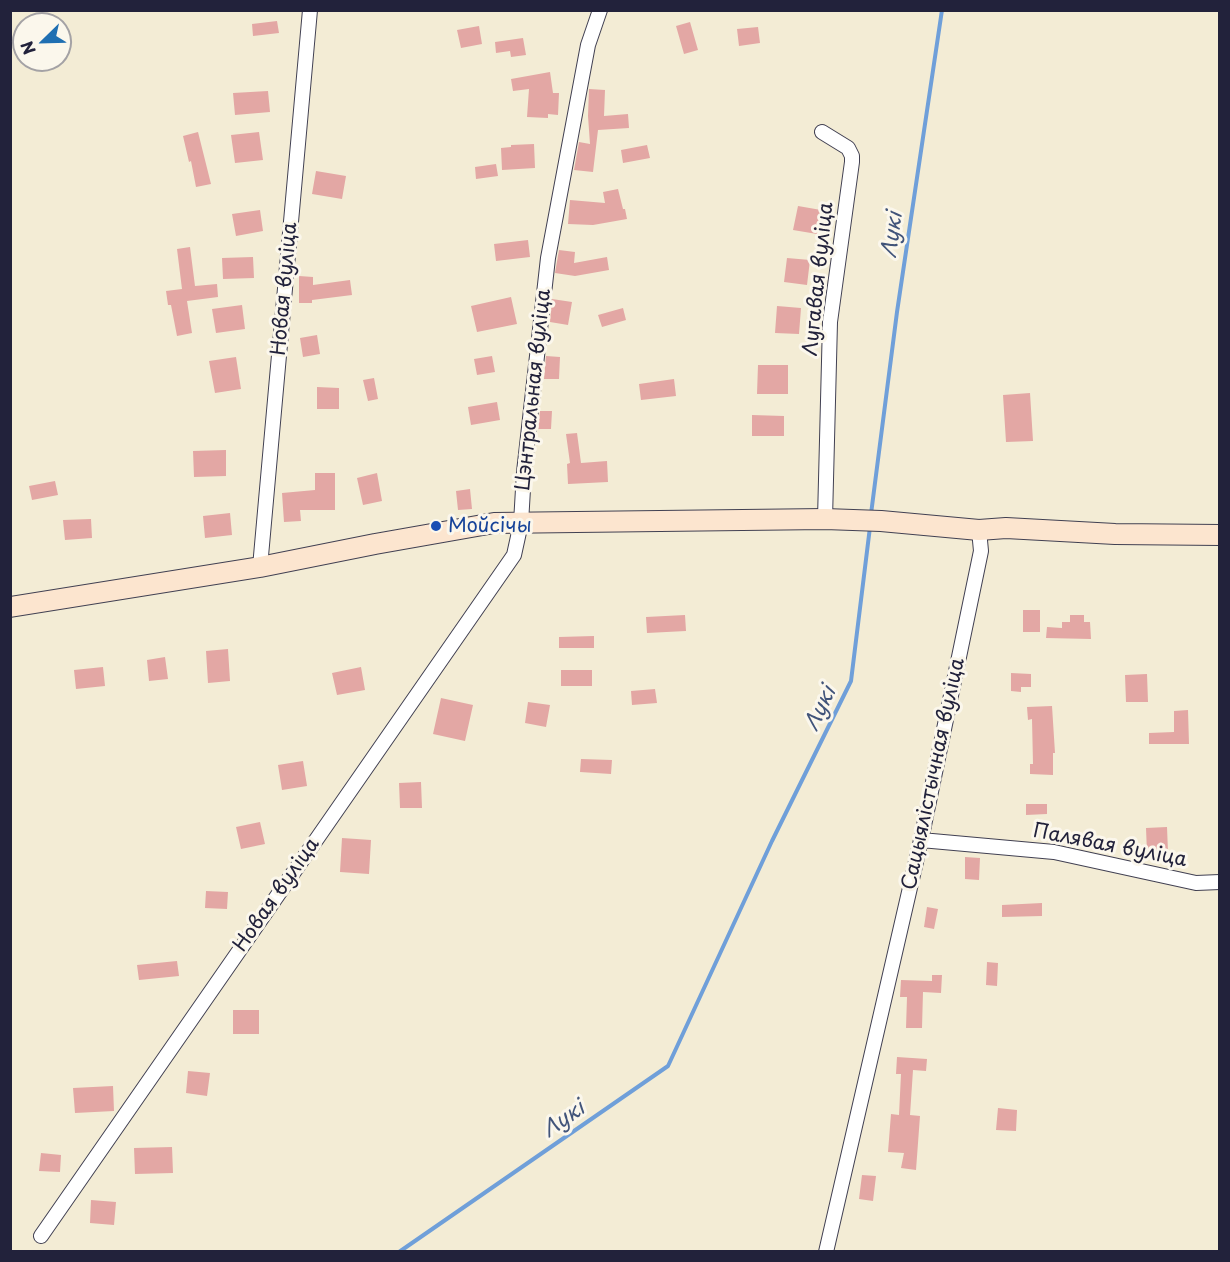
<!DOCTYPE html>
<meta charset="utf-8">
<style>
body{margin:0}
#map{position:relative;width:1230px;height:1262px;overflow:hidden;background:#f3ecd5;font-family:"Playpen Sans",sans-serif}
canvas{display:block}
.frame{position:absolute;inset:0;border:12px solid #22223b;pointer-events:none}
.north{position:absolute;left:12px;top:12px;width:60px;height:60px;box-sizing:border-box;background:#fbf7ec;border:2px solid #a4a2a5;border-radius:50%;rotate:247deg;font-size:16px;font-weight:700;line-height:24px;text-align:center;color:#22223b}
.north::after{content:'';display:block;margin:auto;width:21px;height:27px;background:#1f6fb2;clip-path:polygon(50% 0,100% 100%,50% 72%,0 100%)}
</style>
<div id="map">
<canvas width="1230" height="1262"></canvas>
<div class="frame"></div>
<div class="north">N</div>
</div>
<script>
const ctx = document.querySelector('canvas').getContext('2d');
ctx.lineJoin = 'round';
function poly(rows) {
  const path = new Path2D();
  for (const r of rows) {
    path.moveTo(r[0], r[1]);
    for (let i = 2; i < r.length; i += 2) path.lineTo(r[i], r[i + 1]);
  }
  return path;
}
function strokePath(path, color, width, dash) {
  ctx.strokeStyle = color;
  ctx.lineWidth = width;
  ctx.lineCap = dash ? 'butt' : 'round';
  ctx.setLineDash(dash || []);
  ctx.stroke(path);
}
function paint(path, color) {
  ctx.fillStyle = color;
  ctx.fill(path, 'evenodd');
}
function write(font, color, halo, rows, align = 'center') {
  ctx.font = font + ' "Playpen Sans",sans-serif';
  ctx.lineWidth = 6;
  ctx.setLineDash([]);
  ctx.textBaseline = 'middle';
  ctx.strokeStyle = halo;
  ctx.fillStyle = color;
  for (const [text, x, y, turn = 0] of rows) {
    ctx.save();
    ctx.translate(x, y);
    ctx.rotate((+turn || 0) * Math.PI / 180);
    ctx.textAlign = isNaN(turn) ? turn : align;
    if (halo) ctx.strokeText(text, 0, 0);
    ctx.fillText(text, 0, 0);
    ctx.restore();
  }
}
const stream = poly([
 [871,514,897,312,942,10],
 [399,1252,668,1066,772,841,851,681,870,527]
]);
const building = poly([
 [277,21,279,33,253,36,252,24],
 [690,22,698,50,684,54,676,26],
 [479,26,482,44,461,48,457,30],
 [758,27,760,43,739,46,737,29],
 [523,38,526,55,511,57,510,51,496,53,495,42],
 [550,72,553,93,559,93,558,115,548,114,548,118,527,117,529,89,513,91,511,79],
 [589,89,605,90,604,116,628,114,629,128,598,130,593,172,574,170,579,142,590,144,588,116],
 [268,91,270,112,235,115,233,93],
 [198,132,211,184,196,187,191,161,189,162,183,136],
 [259,132,263,160,235,163,231,135],
 [534,144,535,168,502,170,501,148,511,147,511,145],
 [647,145,650,158,623,163,621,150],
 [496,164,498,176,476,179,475,167],
 [316,171,346,176,342,199,312,194],
 [618,189,623,209,625,209,627,219,593,225,568,224,570,200,605,203,603,192],
 [798,206,821,210,817,234,793,230],
 [260,210,263,231,236,236,232,214],
 [528,240,530,257,496,261,494,244],
 [190,247,195,286,217,284,218,297,187,301,192,333,177,336,171,305,168,305,166,291,182,289,177,249],
 [559,250,575,252,574,263,607,257,609,270,575,276,555,273],
 [253,257,254,278,223,279,222,258],
 [787,258,810,260,807,285,784,282],
 [299,276,313,277,313,285,350,280,352,295,312,300,312,303,299,303],
 [511,297,517,324,477,332,471,306],
 [552,299,572,302,568,325,550,322],
 [242,305,245,329,216,333,212,309],
 [777,306,801,308,799,334,775,333],
 [623,308,626,320,602,327,598,315],
 [317,335,320,354,303,357,300,338],
 [492,356,495,372,477,375,474,359],
 [546,356,560,357,559,379,544,379],
 [236,357,241,389,215,393,209,361],
 [758,365,788,365,788,394,757,394],
 [374,378,378,399,368,401,363,380],
 [674,379,676,396,641,400,639,384],
 [317,387,339,388,339,409,317,409],
 [1030,393,1033,441,1006,442,1003,395],
 [497,402,500,420,471,425,468,407],
 [540,411,552,411,551,429,538,429],
 [752,415,784,416,784,436,752,436],
 [577,433,581,463,607,461,608,482,568,484,567,464,570,463,566,434],
 [226,450,226,476,194,477,193,451],
 [315,473,335,473,335,510,300,510,301,521,284,522,282,493,315,490],
 [377,473,382,501,363,505,357,478],
 [55,481,58,495,32,500,29,486],
 [470,489,472,509,458,510,456,491],
 [230,513,232,535,205,538,203,516],
 [91,519,92,538,65,540,63,520],
 [1023,610,1040,610,1040,632,1023,632],
 [685,615,686,631,647,633,646,617],
 [1070,615,1084,615,1084,622,1090,622,1091,639,1046,638,1047,627,1062,628,1062,622,1070,622],
 [594,636,594,648,559,648,559,637],
 [228,649,230,681,208,683,206,651],
 [165,657,168,679,149,681,147,660],
 [103,667,105,686,76,689,74,670],
 [361,667,365,690,337,695,332,673],
 [561,670,592,670,592,686,561,686],
 [1011,673,1031,674,1031,687,1021,687,1021,692,1011,691],
 [1147,674,1148,702,1126,702,1125,675],
 [655,689,657,703,632,705,631,691],
 [441,698,473,705,465,741,433,734],
 [528,702,550,705,546,727,525,723],
 [1052,706,1055,753,1053,753,1053,775,1030,774,1030,764,1033,764,1032,719,1028,720,1027,707],
 [1188,710,1189,744,1149,744,1149,733,1174,732,1174,711],
 [581,759,612,760,611,774,580,772],
 [303,761,307,786,282,790,278,765],
 [421,782,422,808,400,808,399,783],
 [1026,804,1047,804,1047,814,1026,815],
 [260,822,265,844,241,849,236,827],
 [1167,827,1168,852,1147,853,1146,828],
 [342,838,371,840,369,874,340,872],
 [965,857,980,858,979,880,965,879],
 [206,891,228,892,227,909,205,908],
 [1042,903,1042,916,1002,917,1002,905],
 [927,907,938,909,934,929,924,927],
 [177,961,179,976,139,980,137,965],
 [987,962,998,963,997,986,986,985],
 [932,975,942,975,941,993,923,992,922,1028,906,1028,907,997,900,997,901,980,932,981],
 [233,1010,259,1010,259,1034,233,1034],
 [897,1057,927,1059,926,1071,913,1070,910,1115,920,1116,916,1170,901,1168,904,1153,888,1152,891,1114,899,1115,901,1074,896,1074],
 [188,1071,210,1073,207,1096,186,1093],
 [113,1086,114,1111,75,1113,73,1088],
 [998,1108,1017,1110,1016,1131,996,1130],
 [172,1147,173,1173,135,1174,134,1148],
 [41,1153,61,1155,60,1172,39,1171],
 [862,1175,876,1176,873,1201,859,1199],
 [91,1200,116,1202,114,1225,90,1223]
]);
const street = poly([
 [822,132,848,148,852,156,852,162,830,322,825,519],
 [260,567,310,10],
 [921,840,1054,852,1196,883,1220,882],
 [41,1236,514,555,521,523,524,472,548,258,588,45,600,10],
 [826,1252,921,840,981,551,979,530]
]);
const secondary = poly([
 [10,607,260,567,375,544,494,523,825,519,881,521,979,530,1006,528,1115,534,1220,535]
]);
const markers = [
 [436,526,6,"#1a4fb4"]
];
const streetNames = [
 ["Лугавая вуліца",819,279,-84],
 ["Новая вуліца",285,289,-85],
 ["Цэнтральная вуліца",534,390,-84],
 ["Сацыялістычная вуліца",934,774,-78],
 ["Палявая вуліца",1110,846,11],
 ["Новая вуліца",277,895,-55]
];
const transitNames = [
 ["Мойсічы",448,526]
];
const waterNames = [
 ["Лукі",893,235,-82],
 ["Лукі",821,709,-65],
 ["Лукі",564,1120,-35]
];
strokePath(stream, '#6f9fd9', 4);
paint(building, '#e3a7a4');
strokePath(street, '#414052', 16);
strokePath(secondary, '#414052', 22);
strokePath(street, '#fff', 14);
strokePath(secondary, '#fce5cf', 20);
for (const [x, y, r, color] of markers) {
  const dot = new Path2D();
  dot.arc(x, y, r, 0, 2 * Math.PI);
  ctx.fillStyle = color;
  ctx.fill(dot);
  strokePath(dot, '#fbf7ec', 2);
}
write('20px', '#22223b', '#fbf7ec', streetNames);
write('20px', '#164399', '#fbf7ec', transitNames, 'left');
write('italic 21px', '#41547a', '#fbf7ec', waterNames);
</script>
